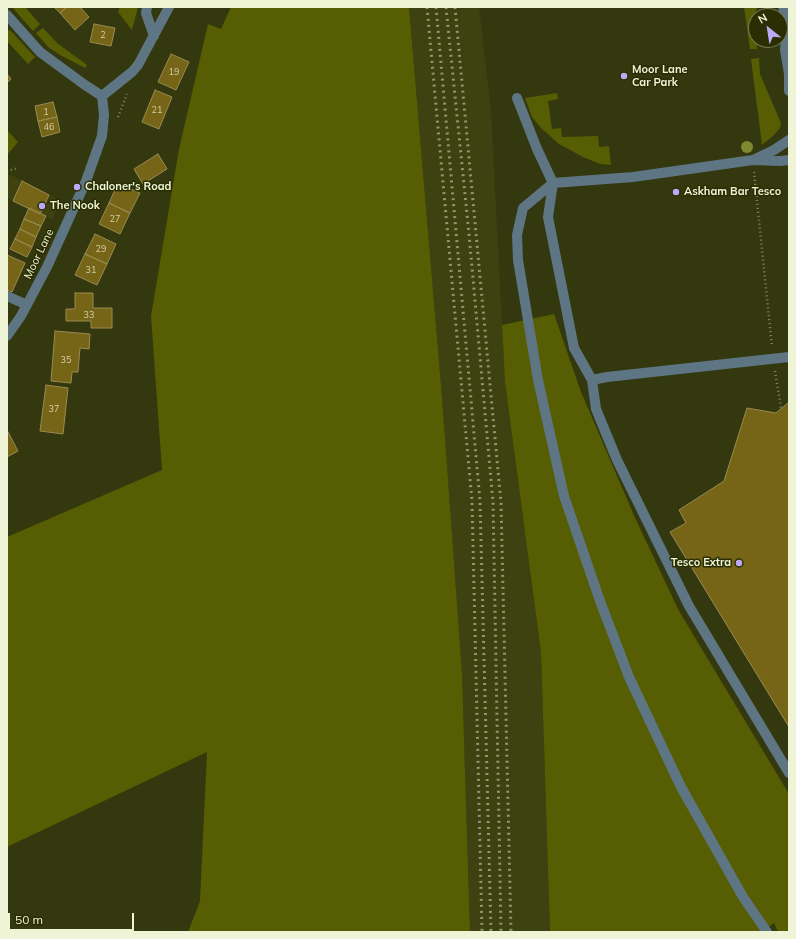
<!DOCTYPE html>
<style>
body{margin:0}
#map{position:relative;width:796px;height:939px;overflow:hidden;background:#34380e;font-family:Mulish,sans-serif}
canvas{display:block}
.frame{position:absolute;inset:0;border:8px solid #f0f4d7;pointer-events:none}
.north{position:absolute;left:748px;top:8px;width:40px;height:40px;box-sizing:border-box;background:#2a2e03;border:1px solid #797d58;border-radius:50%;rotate:330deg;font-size:11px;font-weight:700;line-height:16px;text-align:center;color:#f0f4d7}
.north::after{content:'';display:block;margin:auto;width:14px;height:18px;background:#bcaaf6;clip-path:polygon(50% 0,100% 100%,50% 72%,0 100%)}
.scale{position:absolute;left:8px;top:913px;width:126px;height:18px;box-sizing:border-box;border:2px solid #f0f4d7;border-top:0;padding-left:5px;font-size:12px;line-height:14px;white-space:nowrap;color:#f0f4d7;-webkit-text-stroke:3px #2a2e03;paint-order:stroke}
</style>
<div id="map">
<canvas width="796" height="939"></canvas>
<div class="frame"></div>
<div class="north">N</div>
<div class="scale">50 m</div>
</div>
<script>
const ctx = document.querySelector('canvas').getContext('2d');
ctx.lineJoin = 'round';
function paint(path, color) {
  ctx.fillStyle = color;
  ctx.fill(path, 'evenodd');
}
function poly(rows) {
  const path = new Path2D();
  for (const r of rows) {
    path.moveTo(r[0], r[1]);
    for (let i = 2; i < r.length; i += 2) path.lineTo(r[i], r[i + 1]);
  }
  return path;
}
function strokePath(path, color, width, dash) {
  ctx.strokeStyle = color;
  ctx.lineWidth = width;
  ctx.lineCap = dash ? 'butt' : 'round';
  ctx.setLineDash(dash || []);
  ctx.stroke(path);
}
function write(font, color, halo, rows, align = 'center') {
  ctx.font = font + ' Mulish,sans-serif';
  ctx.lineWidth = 3;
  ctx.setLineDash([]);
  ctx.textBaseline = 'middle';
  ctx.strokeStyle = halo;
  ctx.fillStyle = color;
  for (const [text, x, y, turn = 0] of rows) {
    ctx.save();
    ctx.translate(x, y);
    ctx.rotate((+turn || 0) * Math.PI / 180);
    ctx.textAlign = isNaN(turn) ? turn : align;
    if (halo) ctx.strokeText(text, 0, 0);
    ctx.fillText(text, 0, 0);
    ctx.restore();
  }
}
const built = poly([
 [409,7,479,7,491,111,505,382,541,653,550,932,470,932,462,673,442,397],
 [7,173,61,201,52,219,7,198]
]);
const green = poly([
 [12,7,25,7,40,24,33,31],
 [120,7,138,7,132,30,118,12],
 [231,7,409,7,442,397,462,673,470,932,188,932,200,901,207,752,7,847,7,537,162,470,151,316,179,149,208,24,221,29],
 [744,7,757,7,752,27,756,29,757,49,750,49],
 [43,28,57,43,87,65,85,68,60,55,48,47,36,33],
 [10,30,35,57,28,64,7,41,7,31],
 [759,58,760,74,781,123,780,128,774,135,762,145,751,59],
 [557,93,558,99,548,101,552,129,561,128,562,137,598,136,599,147,609,146,611,165,600,164,583,157,559,144,541,128,532,117,525,98],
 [7,130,18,142,7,155],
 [554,314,581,392,636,520,679,611,789,794,789,932,778,932,774,923,762,932,550,932,541,653,505,382,502,325]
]);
const building = poly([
 [54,7,67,7,60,13,54,7],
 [67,7,80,7,89,17,75,30,60,13,67,7],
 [94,24,115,28,111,46,90,42,94,24],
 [171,54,189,62,176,90,158,82,171,54],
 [7,74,11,79,7,83,7,74],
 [155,90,172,97,159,129,142,122,155,90],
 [53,102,57,117,38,121,35,106,53,102],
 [57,117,60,132,42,137,38,121,57,117],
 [158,154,167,169,143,184,134,169,158,154],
 [22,181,49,195,40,214,13,201,22,181],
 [118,183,140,193,130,213,109,203,118,183],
 [109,203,130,213,120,234,99,224,109,203],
 [29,208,46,216,41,226,24,219,29,208],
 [24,219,41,226,36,237,20,229,24,219],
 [20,229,36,237,32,247,15,239,20,229],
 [95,234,116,244,107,264,85,254,95,234],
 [15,239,32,247,27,257,10,249,15,239],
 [85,254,107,264,97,285,75,275,85,254],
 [7,255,25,263,12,292,7,290,7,255],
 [75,293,93,293,93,308,112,308,112,328,91,328,91,321,66,321,66,309,75,309,75,293],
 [55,331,90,334,89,349,80,348,78,372,72,372,71,383,51,381,55,331],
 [46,385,68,388,63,434,40,431,46,385],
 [789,402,789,727,670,532,686,523,679,510,724,481,747,408,776,413,789,402],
 [7,430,18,451,7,457,7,430]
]);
const path = poly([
 [118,117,127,94],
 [7,171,18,168],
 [754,172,772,347],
 [775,371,781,408]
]);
const minor = poly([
 [147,7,146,13,154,36],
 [783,7,787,22,785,50,789,74,789,91],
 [7,15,40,52,85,85,102,96],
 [102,96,132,72,138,65,169,7],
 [517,98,537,149,553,183,548,217,574,348,592,380,607,377,789,357],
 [755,159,774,150,789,140],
 [7,296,27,305],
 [7,336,21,316,47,267,86,181,102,136,104,115,102,96],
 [592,380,596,409,617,460,689,606,789,773],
 [767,932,743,897,681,787,629,677,600,601,564,496,538,380,518,260,517,235,523,208,553,183,633,177,753,160,780,161,789,160]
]);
const rail = poly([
 [427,7,472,501,482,932],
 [436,7,480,501,491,932],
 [446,7,469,234,493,502,501,932],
 [455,7,501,503,511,932]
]);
const trees = [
 [747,147]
];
const markers = [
 [624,76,4,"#bcaaf6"],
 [77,187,4,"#bcaaf6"],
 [676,192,4,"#bcaaf6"],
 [42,206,4,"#bcaaf6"],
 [739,563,4,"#bcaaf6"]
];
const numberNames = [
 ["2",103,35],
 ["19",174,72],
 ["21",157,110],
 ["1",46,112],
 ["46",49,127],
 ["27",115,219],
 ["29",101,249],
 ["31",91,270],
 ["33",89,315],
 ["35",66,360],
 ["37",54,409]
];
const poiNames = [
 ["Moor Lane",632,70],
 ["Car Park",632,83],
 ["Chaloner's Road",85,187],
 ["Askham Bar Tesco",684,192],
 ["The Nook",50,206],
 ["Tesco Extra",731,563,"right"]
];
const streetNames = [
 ["Moor Lane",39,254,-64]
];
paint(built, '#3d4210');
paint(green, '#565d02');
paint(building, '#766417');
strokePath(building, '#9a8b53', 1);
strokePath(path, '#848864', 2.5, [1, 3]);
strokePath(minor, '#5e7583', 10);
strokePath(rail, '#929672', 3, [2, 4]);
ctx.fillStyle = '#808932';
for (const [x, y] of trees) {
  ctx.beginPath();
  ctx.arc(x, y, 6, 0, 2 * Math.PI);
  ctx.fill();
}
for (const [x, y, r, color] of markers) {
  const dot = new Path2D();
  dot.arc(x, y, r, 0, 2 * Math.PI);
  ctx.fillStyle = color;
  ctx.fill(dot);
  strokePath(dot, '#2a2e03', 1.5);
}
write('9px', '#d2d0a7', null, numberNames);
write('bold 11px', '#f0f4d7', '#2a2e03', poiNames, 'left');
write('11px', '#f0f4d7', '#2a2e03', streetNames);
</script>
